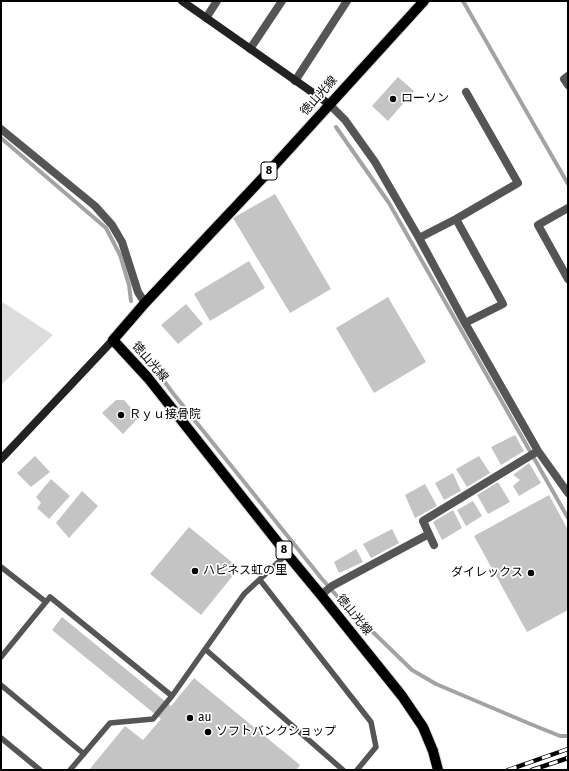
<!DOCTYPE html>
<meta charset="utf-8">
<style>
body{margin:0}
#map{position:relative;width:569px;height:771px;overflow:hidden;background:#fff;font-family:"Fira Sans",sans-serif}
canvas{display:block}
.frame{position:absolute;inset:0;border:2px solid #000;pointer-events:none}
</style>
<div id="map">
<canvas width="569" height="771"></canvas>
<div class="frame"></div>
</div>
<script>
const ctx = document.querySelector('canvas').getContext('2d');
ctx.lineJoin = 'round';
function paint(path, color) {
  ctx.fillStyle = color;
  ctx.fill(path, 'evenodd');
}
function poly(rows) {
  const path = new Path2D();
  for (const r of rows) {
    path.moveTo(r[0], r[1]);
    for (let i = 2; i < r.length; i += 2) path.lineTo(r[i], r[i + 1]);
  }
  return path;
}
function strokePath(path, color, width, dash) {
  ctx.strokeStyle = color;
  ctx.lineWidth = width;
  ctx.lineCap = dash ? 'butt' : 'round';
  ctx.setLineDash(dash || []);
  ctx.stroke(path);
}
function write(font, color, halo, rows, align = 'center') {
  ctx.font = font + ' "Fira Sans","Noto Sans JP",sans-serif';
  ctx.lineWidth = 3.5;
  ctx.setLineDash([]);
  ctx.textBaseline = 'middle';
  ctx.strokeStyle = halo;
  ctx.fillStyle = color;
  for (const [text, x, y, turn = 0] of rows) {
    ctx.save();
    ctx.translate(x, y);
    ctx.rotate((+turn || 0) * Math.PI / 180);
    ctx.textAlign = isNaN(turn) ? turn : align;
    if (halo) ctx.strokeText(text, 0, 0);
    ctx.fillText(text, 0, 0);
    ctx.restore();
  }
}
const green = poly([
 [1,301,53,335,1,385]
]);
const stream = poly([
 [463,1,568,184],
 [336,127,389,203,568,518],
 [1,138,106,228,120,255,129,285,131,301],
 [143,352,172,392,322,579,344,604,412,670,436,684,528,723,560,736,568,736]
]);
const building = poly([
 [398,77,414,91,388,121,372,106],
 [275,194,331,289,290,313,233,218],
 [249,261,265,288,210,321,194,294],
 [388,297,426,362,374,393,336,328],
 [186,304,203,324,178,344,161,325],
 [116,400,124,400,139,417,123,434,102,413],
 [515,435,524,451,501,465,491,447],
 [35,456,50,472,31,487,17,473],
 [479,456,490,473,467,487,456,469],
 [529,463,541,483,519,496,513,486,520,480,513,475],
 [453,473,461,491,444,500,435,483],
 [51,479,70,496,49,519,37,508,41,503,36,497],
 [498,482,510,502,488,514,477,495],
 [425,484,437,506,415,518,405,495],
 [82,491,98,506,69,538,56,523],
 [549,495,568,530,568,610,527,632,474,536],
 [473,501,482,516,466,526,457,510],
 [453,510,462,528,442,540,433,522],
 [189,527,239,568,201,615,150,574],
 [392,529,399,543,371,558,363,544],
 [356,549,363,562,339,573,334,562],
 [62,617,171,706,194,678,300,765,296,770,89,770,125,726,143,740,161,719,52,630]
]);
const lane = poly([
 [1,567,46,602],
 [260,580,371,722,376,747,357,770],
 [205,649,343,770],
 [1,657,50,597,172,696,244,594,287,554],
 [1,685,84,754],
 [1,738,40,770],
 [70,770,110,723,153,719,172,696]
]);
const street = poly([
 [206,18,217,1],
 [250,49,282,1],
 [568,76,564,79,568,85],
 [295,81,347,1],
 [329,104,345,120,375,162,419,238,465,323,503,304,456,219],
 [1,129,95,206,112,225,122,242,138,292,145,303],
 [568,208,538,225,568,279],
 [419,238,456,219,518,183,466,92],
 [465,323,538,451,568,493],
 [434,545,423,521,538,451],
 [321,595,332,586,429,534]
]);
const secondary = poly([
 [182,1,329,104],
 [1,459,113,340]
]);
const primary = poly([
 [424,1,272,168,145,303,113,340,148,378,287,554,321,595,402,696,423,727,433,751,438,770]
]);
const rail = poly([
 [508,770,568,749],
 [532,770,568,758]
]);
const markers = [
 [393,99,4,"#000"],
 [121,415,4,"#000"],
 [195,571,4,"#000"],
 [531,573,4,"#000"],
 [190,718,4,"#000"],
 [208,732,4,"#000"]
];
const shields = [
 [269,171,16],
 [284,550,16]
];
const shieldNames = [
 ["8",269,171],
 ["8",284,550]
];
const streetNames = [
 ["徳山光線",319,96,-48],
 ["徳山光線",150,362,49],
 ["徳山光線",354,615,51]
];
const poiNames = [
 ["ローソン",401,99],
 ["Ｒｙｕ接骨院",129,415],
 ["ハピネス虹の里",203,571],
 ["ダイレックス",523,573,"right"],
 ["au",198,718],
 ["ソフトバンクショップ",216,732]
];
paint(green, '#dcdcdc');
strokePath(stream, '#a3a3a3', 4);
paint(building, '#c4c4c4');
strokePath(primary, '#dbdbdb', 12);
strokePath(lane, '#555', 5.5);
strokePath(street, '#555', 8);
strokePath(secondary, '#222', 8);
strokePath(primary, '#000', 10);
strokePath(rail, '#000', 4.5);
strokePath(rail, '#fff', 3, [9]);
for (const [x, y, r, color] of markers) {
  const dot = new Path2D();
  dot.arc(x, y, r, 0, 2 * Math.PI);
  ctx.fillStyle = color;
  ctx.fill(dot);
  strokePath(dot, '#fff', 1.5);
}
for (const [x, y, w] of shields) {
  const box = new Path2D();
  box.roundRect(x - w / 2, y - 9, w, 18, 3);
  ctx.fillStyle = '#fff';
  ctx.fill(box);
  strokePath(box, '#000', 1);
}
write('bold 11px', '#000', null, shieldNames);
write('12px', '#000', '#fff', streetNames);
write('12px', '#000', '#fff', poiNames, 'left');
</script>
